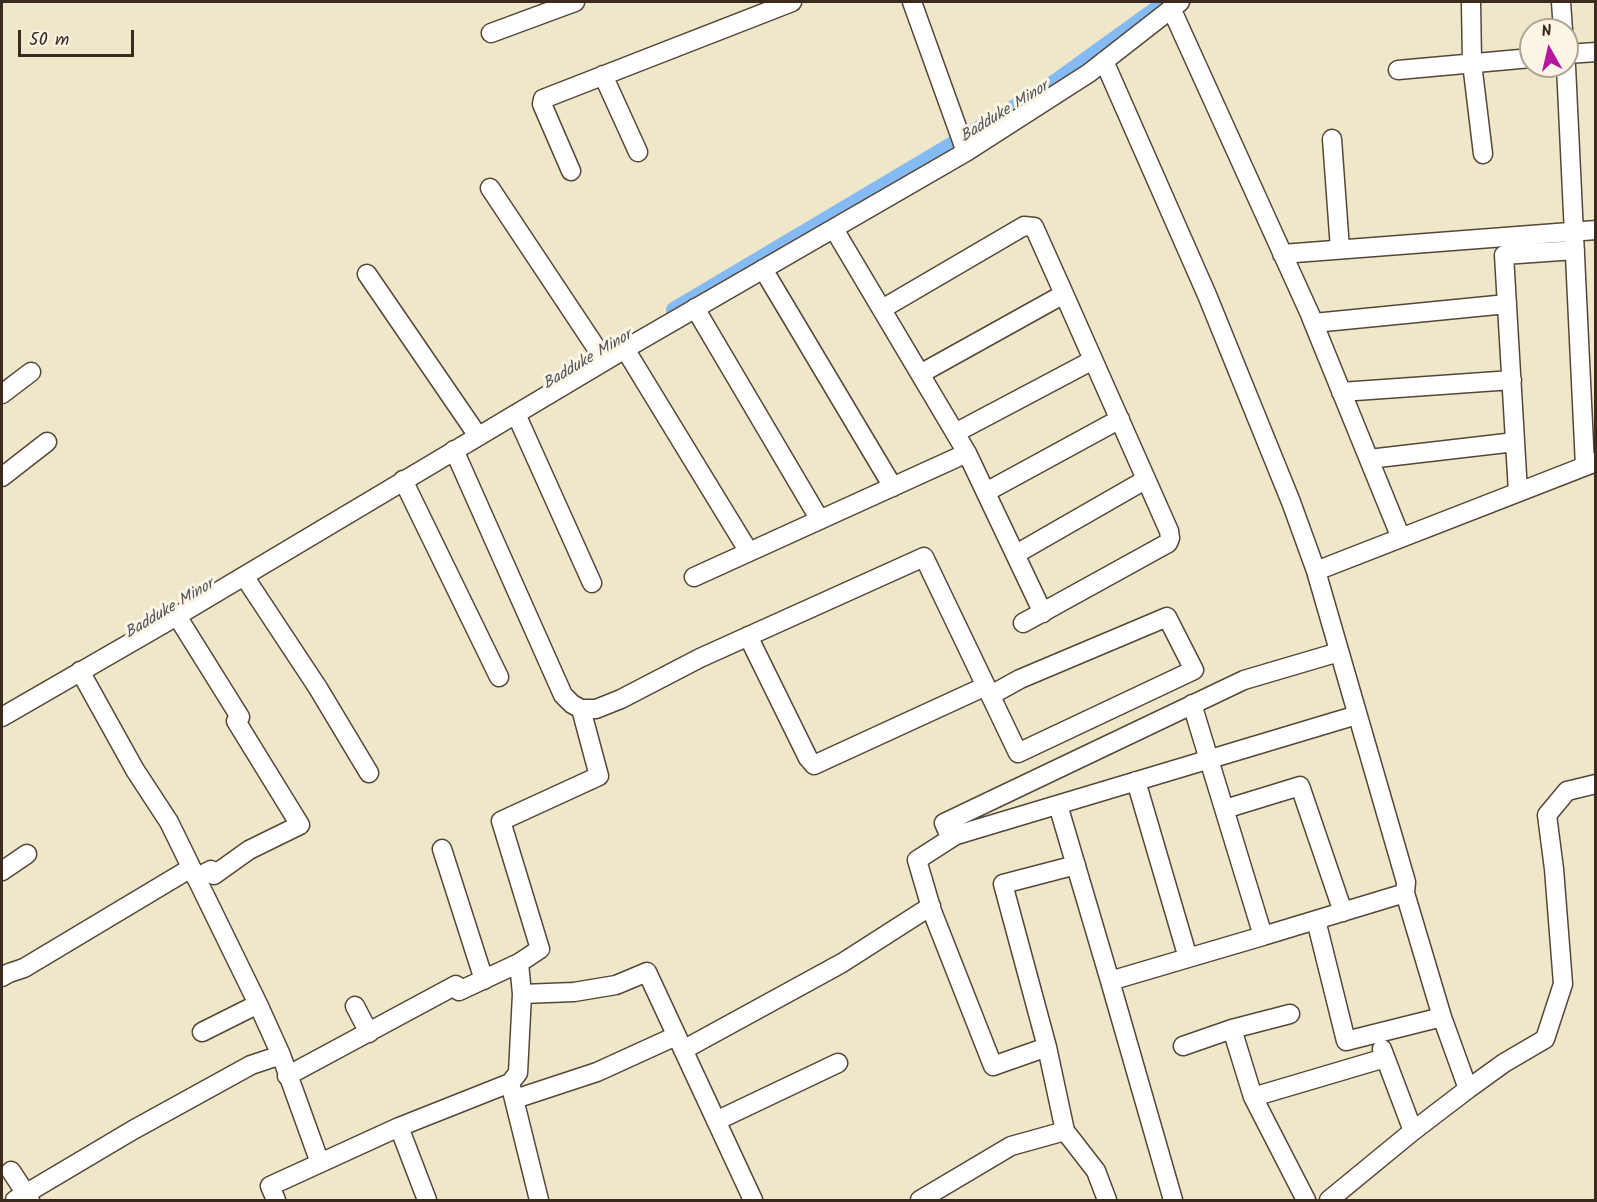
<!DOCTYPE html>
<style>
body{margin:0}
#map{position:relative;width:1597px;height:1202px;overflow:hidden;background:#efe7c9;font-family:Kalam,sans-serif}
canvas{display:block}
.frame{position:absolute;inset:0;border:3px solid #3b2a1e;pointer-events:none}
.north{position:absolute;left:1519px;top:18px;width:60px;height:60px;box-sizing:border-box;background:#fcf5e5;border:2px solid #afa495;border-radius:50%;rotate:352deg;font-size:16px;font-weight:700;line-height:24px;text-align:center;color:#3b2a1e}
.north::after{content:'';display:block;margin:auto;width:21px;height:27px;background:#b5179e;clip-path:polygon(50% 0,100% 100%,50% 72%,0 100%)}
.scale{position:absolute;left:18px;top:30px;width:116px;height:27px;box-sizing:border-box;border:3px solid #3b2a1e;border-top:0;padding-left:8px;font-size:18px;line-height:21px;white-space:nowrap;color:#3b2a1e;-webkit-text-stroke:4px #fcf5e5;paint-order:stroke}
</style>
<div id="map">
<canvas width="1597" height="1202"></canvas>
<div class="frame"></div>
<div class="north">N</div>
<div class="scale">50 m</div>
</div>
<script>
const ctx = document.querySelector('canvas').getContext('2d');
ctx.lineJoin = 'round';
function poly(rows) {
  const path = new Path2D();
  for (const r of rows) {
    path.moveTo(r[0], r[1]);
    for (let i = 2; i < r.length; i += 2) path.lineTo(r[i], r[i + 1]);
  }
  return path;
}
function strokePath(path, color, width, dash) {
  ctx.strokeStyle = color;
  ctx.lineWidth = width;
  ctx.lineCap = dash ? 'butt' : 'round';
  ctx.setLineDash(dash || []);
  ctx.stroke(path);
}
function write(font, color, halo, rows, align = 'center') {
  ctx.font = font + ' Kalam,sans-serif';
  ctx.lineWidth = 6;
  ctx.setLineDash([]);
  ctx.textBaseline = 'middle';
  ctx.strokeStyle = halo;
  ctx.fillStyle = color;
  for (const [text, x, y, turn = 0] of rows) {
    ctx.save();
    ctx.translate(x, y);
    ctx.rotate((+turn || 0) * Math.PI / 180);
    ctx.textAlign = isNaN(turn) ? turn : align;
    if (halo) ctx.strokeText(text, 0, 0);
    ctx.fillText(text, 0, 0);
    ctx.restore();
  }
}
const canal = poly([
 [674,310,1044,90,1166,2]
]);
const street = poly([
 [912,2,966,152],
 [1471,2,1472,63,1483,154],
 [1561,2,1563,30],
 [1171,8,1314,323,1507,304],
 [491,33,575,2],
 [1567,54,1596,52],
 [1104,61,1207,295,1291,502,1316,571,1406,882,1405,893,1442,1017,1468,1089],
 [1566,66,1585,466],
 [1398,70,1531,58],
 [603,75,638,152],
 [1332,139,1340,249],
 [571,171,542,104,543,99,792,2],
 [490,188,605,361],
 [834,229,967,453,1043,613],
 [1282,254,1596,230],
 [763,269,893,487],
 [367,274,478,436],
 [695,308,820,520],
 [882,309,1024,226,1034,227,1064,294,1169,531,1170,538,1168,543,1023,623],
 [1311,317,1401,538],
 [625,349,749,552],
 [920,374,1064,294],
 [1341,392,1512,380],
 [2,394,31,372],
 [516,414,592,583],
 [955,433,1093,360],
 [454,450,563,695,572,704,581,709,596,709,621,699,700,658,924,557,1018,753,1194,670,1167,617,1020,679,991,695],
 [1369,459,1515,442],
 [2,477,47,442],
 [403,480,499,677],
 [986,492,1120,419],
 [1518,492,1504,255,1575,250],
 [1016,554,1145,480],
 [1316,571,1596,462],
 [244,576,318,688,369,773],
 [694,577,967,453],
 [177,616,240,717,236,721,300,825,249,850,214,875,211,870,196,878],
 [748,636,808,758,814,765,986,686],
 [1339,652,1244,680,944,823,950,837,1357,715],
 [80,671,135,770,169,822,258,1004],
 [1192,704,1263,936,1405,893],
 [2,717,177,616,625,349,966,152,1089,73,1180,2],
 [1136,781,1188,958,1263,936],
 [1058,805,1110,981,1188,958],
 [1225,809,1300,786,1343,912],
 [956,835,917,860,932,911,993,1066,1047,1047,1003,884,1076,865],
 [442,849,484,980],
 [2,871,27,854],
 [1316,920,1346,1041,1442,1017],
 [519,963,540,949,501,821,599,776,581,709],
 [2,977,9,973,24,968,191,868],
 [1110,981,1173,1200],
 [355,1006,369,1033],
 [1232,1029,1290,1014],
 [202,1032,258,1004,281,1055],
 [1183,1046,1232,1029,1253,1097],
 [1382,1049,1413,1131],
 [683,1050,842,963,931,906],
 [287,1076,456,985,459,991,519,963,522,994],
 [515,1099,597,1072,676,1036],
 [716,1121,838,1063],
 [1065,1131,1096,1171,1107,1200],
 [11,1171,30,1200],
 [15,1200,133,1130,251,1065,281,1055,320,1163],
 [276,1200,270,1186,399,1127],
 [427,1200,399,1127,510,1083],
 [539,1200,510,1083,518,1073,522,994,574,992,616,985,647,972,753,1200],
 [920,1200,1011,1146,1065,1131,1047,1047],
 [1306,1200,1253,1097,1385,1058],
 [1329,1200,1413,1131,1468,1089,1504,1063,1545,1039,1563,984,1554,869,1547,815,1567,791,1596,784]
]);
const waterNames = [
 ["Badduke Minor",1005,113,-32],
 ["Badduke Minor",588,361,-31],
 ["Badduke Minor",170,610,-31]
];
strokePath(canal, '#84bbf4', 16);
strokePath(street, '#564638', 21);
strokePath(street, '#fff', 18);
write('italic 16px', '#51565e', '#fcf5e5', waterNames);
</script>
